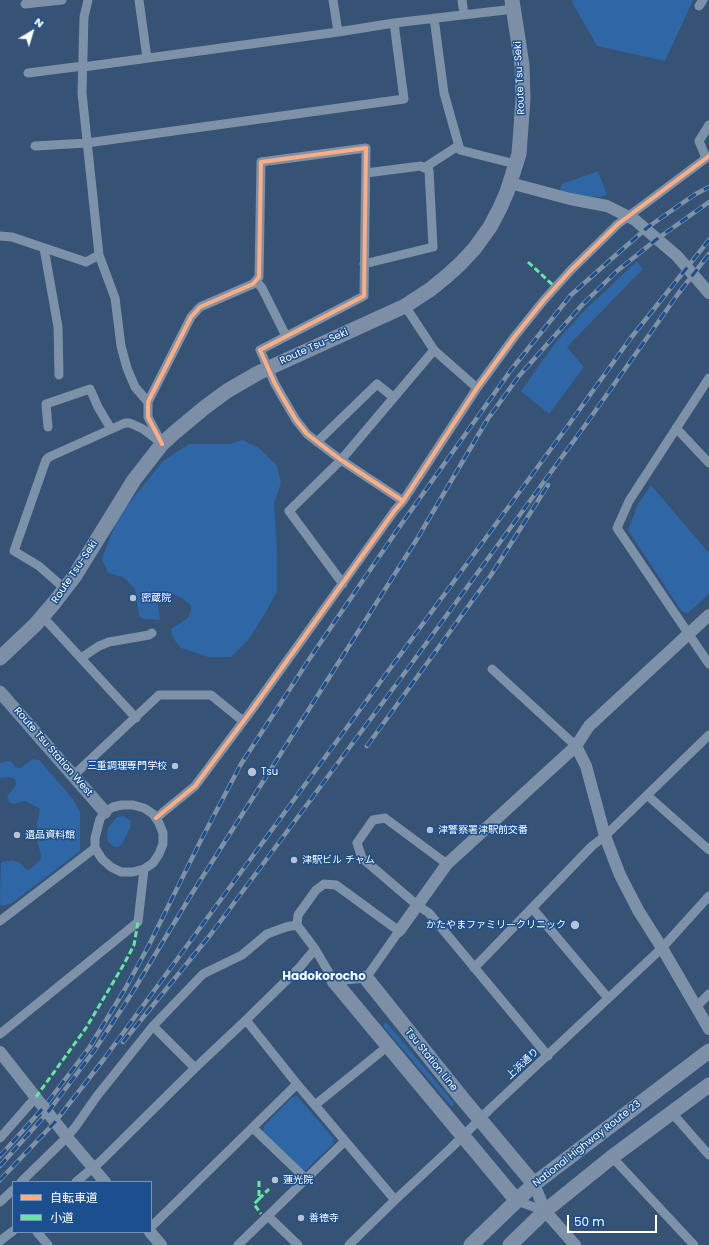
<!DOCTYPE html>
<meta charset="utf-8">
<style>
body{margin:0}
#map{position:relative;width:709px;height:1245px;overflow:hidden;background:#365274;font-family:Poppins,"Noto Sans JP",sans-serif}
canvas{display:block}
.legend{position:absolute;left:12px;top:1181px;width:140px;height:52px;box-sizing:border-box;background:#1b4f8f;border:1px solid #7695bc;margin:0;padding:5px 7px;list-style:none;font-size:12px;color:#fff}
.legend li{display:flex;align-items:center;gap:8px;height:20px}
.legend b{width:20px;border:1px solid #7695bc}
.north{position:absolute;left:12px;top:12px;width:40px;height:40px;-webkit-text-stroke:3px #1b4f8f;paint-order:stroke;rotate:38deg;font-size:11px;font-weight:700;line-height:16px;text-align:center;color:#fff}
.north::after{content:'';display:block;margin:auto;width:14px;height:18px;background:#fff;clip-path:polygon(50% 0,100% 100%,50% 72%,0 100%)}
.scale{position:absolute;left:567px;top:1215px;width:90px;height:18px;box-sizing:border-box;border:2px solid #fff;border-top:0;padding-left:5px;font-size:12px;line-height:14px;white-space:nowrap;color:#fff;-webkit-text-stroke:3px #1b4f8f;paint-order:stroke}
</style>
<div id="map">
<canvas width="709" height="1245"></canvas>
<ul class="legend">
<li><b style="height:5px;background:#ffac80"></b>自転車道</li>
<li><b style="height:5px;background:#66e7a1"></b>小道</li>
</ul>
<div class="north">N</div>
<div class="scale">50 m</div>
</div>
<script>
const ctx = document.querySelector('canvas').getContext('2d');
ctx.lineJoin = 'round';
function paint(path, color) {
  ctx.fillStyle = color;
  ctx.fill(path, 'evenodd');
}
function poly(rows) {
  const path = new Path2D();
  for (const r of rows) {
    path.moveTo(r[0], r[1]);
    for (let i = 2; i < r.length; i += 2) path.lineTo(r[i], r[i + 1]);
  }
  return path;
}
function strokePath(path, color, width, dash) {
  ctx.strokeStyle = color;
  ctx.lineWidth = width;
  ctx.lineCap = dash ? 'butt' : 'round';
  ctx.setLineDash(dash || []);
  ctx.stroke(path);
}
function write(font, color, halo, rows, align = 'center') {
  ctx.font = font + ' Poppins,"Noto Sans JP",sans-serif';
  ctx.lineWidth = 3;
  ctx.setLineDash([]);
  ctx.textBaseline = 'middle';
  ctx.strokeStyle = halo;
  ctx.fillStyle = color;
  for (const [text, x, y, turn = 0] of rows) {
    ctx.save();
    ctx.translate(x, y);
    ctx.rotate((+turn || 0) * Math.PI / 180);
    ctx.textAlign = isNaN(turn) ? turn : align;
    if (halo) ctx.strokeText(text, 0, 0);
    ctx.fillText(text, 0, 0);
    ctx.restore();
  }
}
const green = poly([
 [572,0,693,0,665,61,597,46,573,4],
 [598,171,607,195,601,197,569,195,560,190,562,184],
 [637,261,643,269,567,347,584,367,549,414,521,391,555,343,585,310],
 [243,440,259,448,277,466,281,483,274,503,277,550,277,591,267,610,249,639,231,657,208,657,181,648,173,638,171,629,188,618,191,611,191,606,182,598,166,591,161,592,157,596,160,620,144,619,139,616,135,589,123,577,108,573,102,559,118,517,163,461,189,444,229,444],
 [651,485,709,553,709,594,688,613,682,612,628,530,638,504],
 [32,759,39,760,73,799,80,812,80,851,12,903,6,905,0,905,1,862,12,860,19,862,27,870,30,869,40,860,41,856,37,840,37,824,40,809,25,801,13,804,9,802,7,797,16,785,15,779,9,777,0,778,0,763,10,761,17,768,21,768],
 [124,816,131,821,130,828,122,844,118,847,115,847,109,843,107,839,108,828,117,817],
 [386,1022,454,1103,452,1107,383,1026],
 [297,1096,334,1139,332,1145,306,1170,302,1170,263,1132,264,1126,292,1097]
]);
const minor = poly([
 [88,0,84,17,82,93,99,255,115,298,121,346,127,368,135,387,148,402],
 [139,0,147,58],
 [333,0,338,32],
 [462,0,464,14],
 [25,4,62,0],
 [699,6,703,0],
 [434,18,444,93,460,150,515,164],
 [83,67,338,32,394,23,514,9],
 [28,73,83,66],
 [35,146,87,143,404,99,394,23],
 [706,158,699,141,709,125],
 [424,168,458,146],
 [0,236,12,237,86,262,99,255],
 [44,248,58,327,59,375],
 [364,264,433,247,429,170,421,166,366,173],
 [256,281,262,288,286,336],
 [405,306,434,350,477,388],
 [709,378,629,501,617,528,709,664],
 [48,427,46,404,90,389,98,407,111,429],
 [676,428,709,463],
 [317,442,377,384,393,397],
 [162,444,148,417,148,402,191,317,200,307,253,284,259,277,261,162,366,148,364,296,260,350,275,384,286,403,296,420,307,434,341,460,403,501],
 [343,584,289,511,341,460,434,350],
 [65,589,39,566,14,551,46,460,49,457,125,423,130,423,143,429,160,442],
 [43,617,136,718],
 [81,658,99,646,109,642,149,635,152,633],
 [492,669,576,746],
 [74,775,159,695,211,695,243,721],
 [647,795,709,850],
 [122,805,133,805,144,808,153,814,159,823,163,833,163,844,159,854,153,863,144,869,133,872,121,872,111,867,102,859,95,848,95,838,100,819,105,812,113,807,122,805],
 [156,818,195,786,251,711,395,510,403,501,477,388,515,336,544,300,571,270,618,224,709,156],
 [447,864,385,818,373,820,357,843,362,858,417,905,429,913,548,1056],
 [324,884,336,885,399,931,366,978,334,981,315,949,297,925,298,915,316,890,324,884],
 [533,909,608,998],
 [0,921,95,848],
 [474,968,592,846,605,836,709,735],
 [696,1007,709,994],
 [246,1020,297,1084,395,1200],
 [153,1026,195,1068],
 [0,1034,138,922,144,869],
 [315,1105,388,1046],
 [672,1113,709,1155],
 [253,1128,305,1178],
 [0,1138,36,1097],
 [612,1157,694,1245],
 [21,1182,67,1137,76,1126,97,1096,153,1026,203,974,242,955,267,934,286,927,297,925],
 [76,1182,101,1161,194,1069,246,1020,300,967,315,949],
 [517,1201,545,1211],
 [0,1202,13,1190],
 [268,1216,298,1245],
 [151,1227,297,1084],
 [37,1232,48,1245],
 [0,1241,13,1231],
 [238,1245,345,1141],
 [349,1245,395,1200,451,1148,491,1108,662,948,709,896]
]);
const tertiary = poly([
 [510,183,570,199,607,206,635,220,677,256,709,293],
 [576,746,586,766,605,836,620,875,638,910,662,948,709,1029],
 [399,931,447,864,576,746,589,726,709,615],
 [0,1052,67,1137,105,1182],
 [534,1184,545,1211,575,1245],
 [150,1232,161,1245]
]);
const secondary = poly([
 [0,692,105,812]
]);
const primary = poly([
 [0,658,35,625,54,603,74,577,134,480,162,444,174,433,204,408,227,391,258,373,405,306,431,289,448,275,461,263,475,248,490,227,500,208,507,192,519,154,523,99,522,65,512,0],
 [366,978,462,1098,534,1184],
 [334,981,517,1201]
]);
const trunk = poly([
 [471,1245,534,1184,709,1051],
 [510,1245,545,1211,612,1157,709,1085]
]);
const rail = poly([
 [367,746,491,575,548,485],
 [123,1042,211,934,398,682,586,424,678,294,709,254],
 [0,1156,44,1107,89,1048,125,989,148,947,200,842,241,764,310,658,400,526,511,370,571,295,609,261,648,227,694,195,709,187],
 [0,1166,48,1112,94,1051,132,993,191,895,417,539,487,420,519,376,582,305,617,271,657,239,709,202],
 [0,1180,55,1122,104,1059,567,427,630,339,709,240]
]);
const quiet = poly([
 [528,262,555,287],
 [36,1097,86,1028,124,964,134,945,138,922],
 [259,1181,259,1199,254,1204,261,1214],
 [259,1199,269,1189]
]);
const cycleway = poly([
 [162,444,148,417,148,402,191,317,200,307,253,284,259,277,261,162,366,148,364,296,260,350,275,384,286,403,296,420,307,434,341,460,403,501],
 [156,818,195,786,251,711,395,510,403,501,477,388,515,336,544,300,571,270,618,224,709,156]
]);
const markers = [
 [133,598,4,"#b9c2ce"],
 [175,766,4,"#b9c2ce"],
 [252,772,5,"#b9c2ce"],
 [430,830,4,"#b9c2ce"],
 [17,835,4,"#b9c2ce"],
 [294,860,4,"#b9c2ce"],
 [575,925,5,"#b9c2ce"],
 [275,1180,4,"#b9c2ce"],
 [301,1218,4,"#b9c2ce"]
];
const streetNames = [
 ["Route Tsu-Seki",520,78,-93],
 ["Route Tsu-Seki",314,347,-24],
 ["Route Tsu-Seki",75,572,-56],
 ["Route Tsu Station West",53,752,49],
 ["Tsu Station Line",431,1060,51],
 ["上浜通り",523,1064,-43],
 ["National Highway Route 23",587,1144,-38]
];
const poiNames = [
 ["密蔵院",141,598],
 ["三重調理専門学校",167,766,"right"],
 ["Tsu",261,772],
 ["津警察署津駅前交番",438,830],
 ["遺品資料館",25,835],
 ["津駅ビル チャム",302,860],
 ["かたやまファミリークリニック",566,925,"right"],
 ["蓮光院",283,1180],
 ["善徳寺",309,1218]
];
const quarterNames = [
 ["Hadokorocho",324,977]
];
paint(green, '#2f66a5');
strokePath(minor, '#7d92a8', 9);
strokePath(tertiary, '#7d92a8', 12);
strokePath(secondary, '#798da4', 13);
strokePath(primary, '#7d8ea7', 15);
strokePath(trunk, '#7e90a7', 15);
strokePath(rail, '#7e92a7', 4.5);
strokePath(rail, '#1b4f8f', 3, [9]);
strokePath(quiet, '#66e7a1', 3, [6, 3]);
strokePath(cycleway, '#ffac80', 4);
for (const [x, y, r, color] of markers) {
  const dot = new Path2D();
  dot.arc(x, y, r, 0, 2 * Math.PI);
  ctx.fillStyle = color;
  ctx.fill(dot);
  strokePath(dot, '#1b4f8f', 1.5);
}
write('10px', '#fff', '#1b4f8f', streetNames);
write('10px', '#fff', '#1b4f8f', poiNames, 'left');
write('bold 12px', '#fff', '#1b4f8f', quarterNames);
</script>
